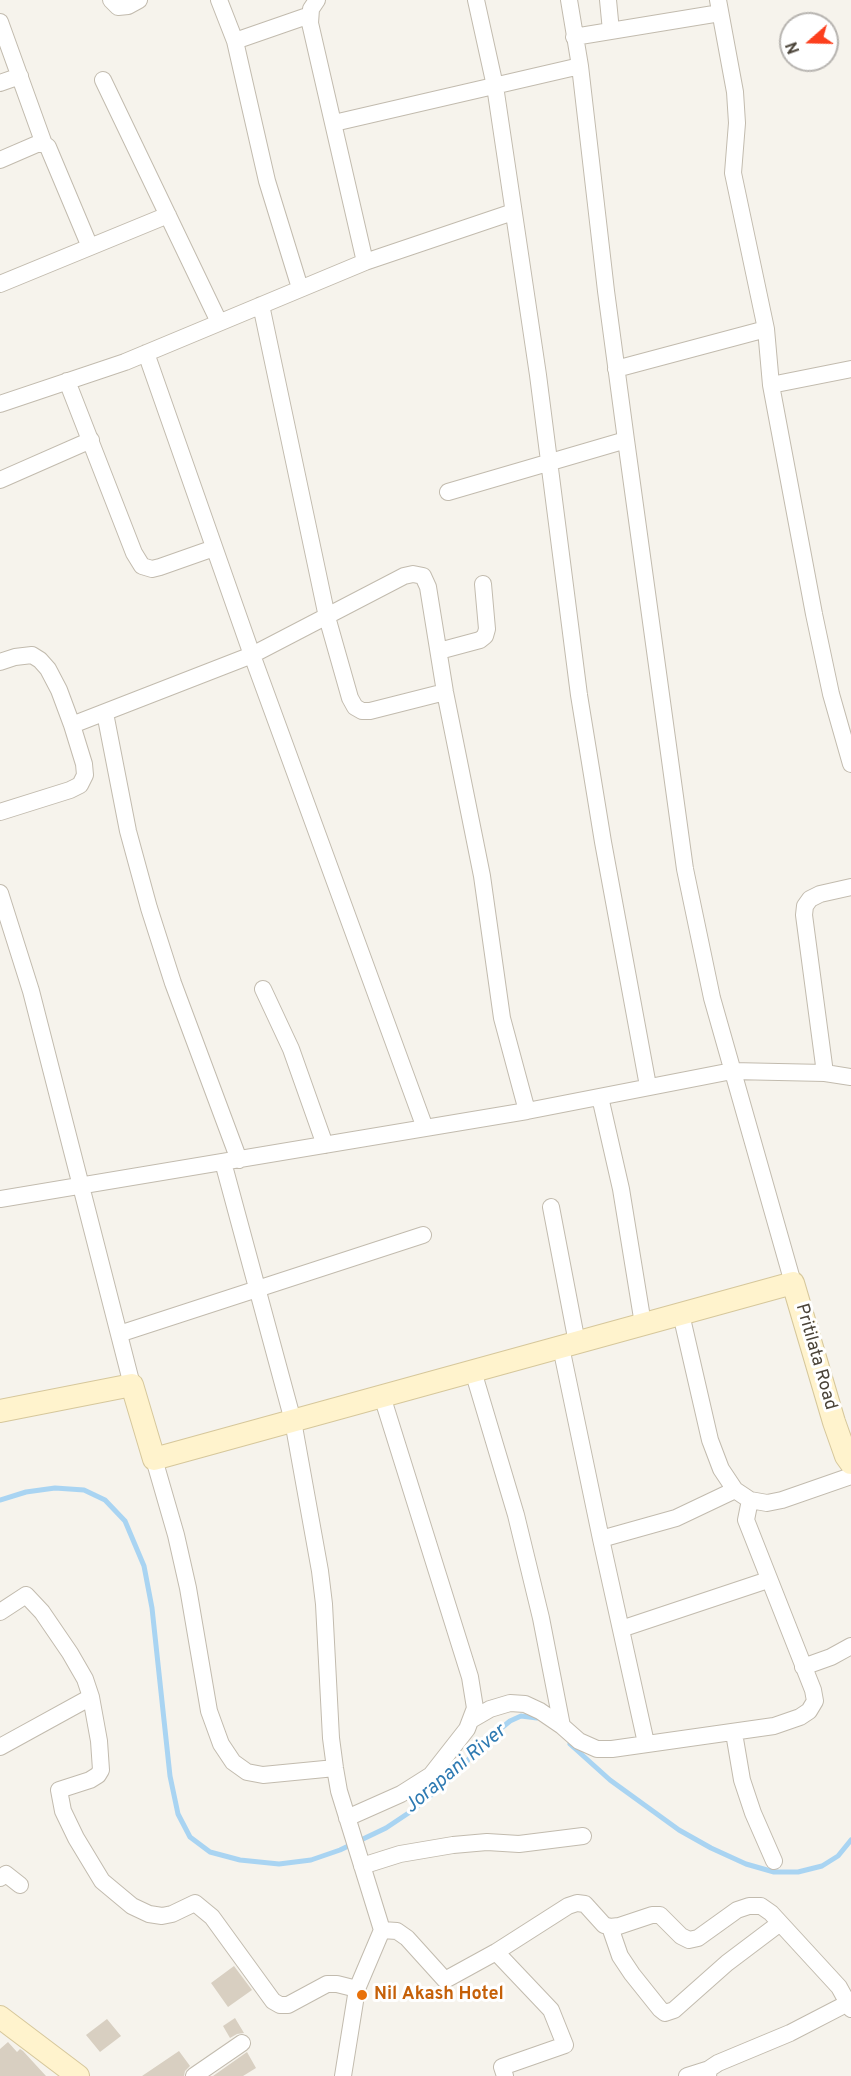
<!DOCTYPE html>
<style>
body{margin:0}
#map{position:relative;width:851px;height:2076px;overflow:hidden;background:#f6f3ec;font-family:Overpass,sans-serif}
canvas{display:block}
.north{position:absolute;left:779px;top:12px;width:60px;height:60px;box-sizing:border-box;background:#fff;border:2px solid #b7b4b0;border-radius:50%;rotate:250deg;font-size:16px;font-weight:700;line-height:24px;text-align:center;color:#4b4439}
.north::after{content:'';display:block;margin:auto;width:21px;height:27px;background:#fc3f1d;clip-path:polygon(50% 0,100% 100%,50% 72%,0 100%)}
</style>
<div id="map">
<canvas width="851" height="2076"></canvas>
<div class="north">N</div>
</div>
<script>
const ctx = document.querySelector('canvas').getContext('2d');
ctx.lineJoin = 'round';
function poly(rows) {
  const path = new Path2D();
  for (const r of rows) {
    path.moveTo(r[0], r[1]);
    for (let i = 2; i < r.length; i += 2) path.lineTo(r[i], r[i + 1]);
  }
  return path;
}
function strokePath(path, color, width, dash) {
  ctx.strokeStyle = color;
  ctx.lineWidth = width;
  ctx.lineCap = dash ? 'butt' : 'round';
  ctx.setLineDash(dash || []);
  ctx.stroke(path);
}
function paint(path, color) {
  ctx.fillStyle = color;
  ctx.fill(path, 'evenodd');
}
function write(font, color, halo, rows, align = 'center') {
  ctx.font = font + ' Overpass,sans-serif';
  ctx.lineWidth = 6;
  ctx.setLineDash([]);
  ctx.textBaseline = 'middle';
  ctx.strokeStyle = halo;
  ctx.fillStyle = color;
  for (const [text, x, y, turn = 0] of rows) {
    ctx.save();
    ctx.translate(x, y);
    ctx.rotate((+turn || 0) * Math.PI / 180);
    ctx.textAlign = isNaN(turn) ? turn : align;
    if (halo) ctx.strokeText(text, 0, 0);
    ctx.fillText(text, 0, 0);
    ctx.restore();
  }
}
const stream = poly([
 [0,1500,26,1492,55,1488,84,1490,105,1500,125,1521,144,1566,152,1608,170,1776,178,1814,190,1837,210,1852,240,1860,279,1864,311,1860,340,1850,386,1828,413,1810,455,1775,481,1745,510,1721,521,1716,537,1718],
 [570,1744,610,1780,679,1830,711,1848,746,1864,774,1872,798,1872,822,1866,838,1856,851,1840]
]);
const building = poly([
 [234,1966,252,1990,228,2007,211,1983],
 [235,2018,244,2033,237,2034,230,2038,223,2026],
 [107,2019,121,2036,100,2052,86,2035],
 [8,2042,17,2052,20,2049,23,2051,46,2076,0,2076,0,2049],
 [179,2051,190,2066,185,2071,184,2076,142,2076],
 [247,2052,256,2068,243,2076,213,2076]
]);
const street = poly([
 [111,0,118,7,128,6,139,0],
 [219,0,235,41,267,181,300,288],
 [476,0,495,86,538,375,579,695,603,842,648,1086],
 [569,0,580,66,606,291,626,440,685,869,712,998,793,1283],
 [608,0,611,31],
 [718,0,735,92,737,123,733,173,766,329,771,385,814,614,831,694,851,764],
 [0,22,44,144],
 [574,37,720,13],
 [235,41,310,15],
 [103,80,219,322],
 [0,83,20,76],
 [334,123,580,66],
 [0,160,37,144,44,144,48,147,90,247],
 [365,262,513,212],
 [0,284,168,215],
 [261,305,327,617,350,698,355,707,362,711,370,711,445,692],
 [146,353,252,655,425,1128],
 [616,369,766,329],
 [67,381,134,553,142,566,152,569,160,567,214,548],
 [771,385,851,369],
 [0,404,125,362,365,262,310,23,311,9,317,0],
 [0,480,91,440],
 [448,492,626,440],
 [439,651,480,640,485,636,487,629,483,584],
 [0,662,15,657,32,655,40,660,48,669,59,690,72,725,84,764,85,775,80,785,70,790,0,812],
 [105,713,128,831,149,908,173,983,239,1160],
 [72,725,252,655,404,576,413,574,423,576,428,587,445,692,482,876,502,1018,527,1111],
 [0,893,31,991,132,1385],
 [263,989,291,1049,325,1145],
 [825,1073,804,915,805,906,810,899,820,894,851,887],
 [600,1097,621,1189,643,1324],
 [223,1162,293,1421,320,1571,324,1604,331,1738,335,1768,339,1791,382,1930,357,1989,343,2076],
 [0,1199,527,1111,732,1071,825,1073,851,1077],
 [551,1207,577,1343],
 [681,1314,710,1440,721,1469,735,1490,750,1500,767,1503,782,1500,851,1476],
 [119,1334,423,1235],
 [561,1347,601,1539,646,1743],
 [473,1371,516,1515,541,1618,562,1726],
 [154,1459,176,1535,188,1588,209,1711,221,1744,233,1762,247,1772,263,1775,335,1768],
 [601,1539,676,1518,735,1490],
 [0,1612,26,1595,42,1612,70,1653,85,1679,91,1697,99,1741,101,1770,98,1775,90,1780,59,1790,63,1811,76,1838,102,1881,132,1906,149,1914,162,1916,172,1914,195,1903,212,1917,273,2001,280,2005,288,2005,327,1984,337,1984,357,1989],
 [621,1629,768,1580],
 [803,1667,831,1657,851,1646],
 [471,1720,490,1709,510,1703,525,1704,540,1711,562,1726,579,1741,597,1749,612,1749,774,1726,800,1717,809,1711,815,1701,813,1690,746,1520,750,1500],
 [734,1733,742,1780,753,1813,774,1861],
 [0,1747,91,1697],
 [347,1818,401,1794,431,1775,467,1729,475,1708,470,1677,382,1396],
 [362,1866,400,1854,453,1845,487,1842,519,1844,583,1836],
 [0,1878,6,1874,20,1885],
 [610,1927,620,1956,632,1974,660,2009,665,2013,674,2010,727,1963,780,1923],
 [382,1930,397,1931,407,1938,445,1980,496,1952,568,1906,577,1903,585,1904,604,1925,610,1927,619,1926,652,1915,660,1915,681,1936,689,1940,698,1938,737,1910,749,1906,761,1906,771,1913,839,1987,851,2009],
 [496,1952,551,2010,565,2045,502,2067,505,2076],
 [194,2076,242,2043],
 [687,2076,709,2069],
 [708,2076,709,2069,718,2063,790,2033,848,2003]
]);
const secondary = poly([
 [0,1411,132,1385,154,1459,793,1283,834,1422,846,1456,851,1463],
 [0,2017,78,2076]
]);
const markers = [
 [362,1995,6,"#e8710a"]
];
const streetNames = [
 ["Pritilata Road",815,1357,74]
];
const foodNames = [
 ["Nil Akash Hotel",374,1995]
];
const waterNames = [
 ["Jorapani River",456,1770,-40]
];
strokePath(stream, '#a9d4f2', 5);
paint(building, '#d8cfc1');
strokePath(street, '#c2bbae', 18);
strokePath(secondary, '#d6c79b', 24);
strokePath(street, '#fff', 16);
strokePath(secondary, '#fff3cd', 22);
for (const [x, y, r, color] of markers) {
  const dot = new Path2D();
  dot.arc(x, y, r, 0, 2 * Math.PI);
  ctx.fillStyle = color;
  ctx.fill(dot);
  strokePath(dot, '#fff', 2);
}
write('18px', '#4b4439', '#fff', streetNames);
write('bold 18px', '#c56008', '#fff', foodNames, 'left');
write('italic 20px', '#2e7ab2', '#fff', waterNames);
</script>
